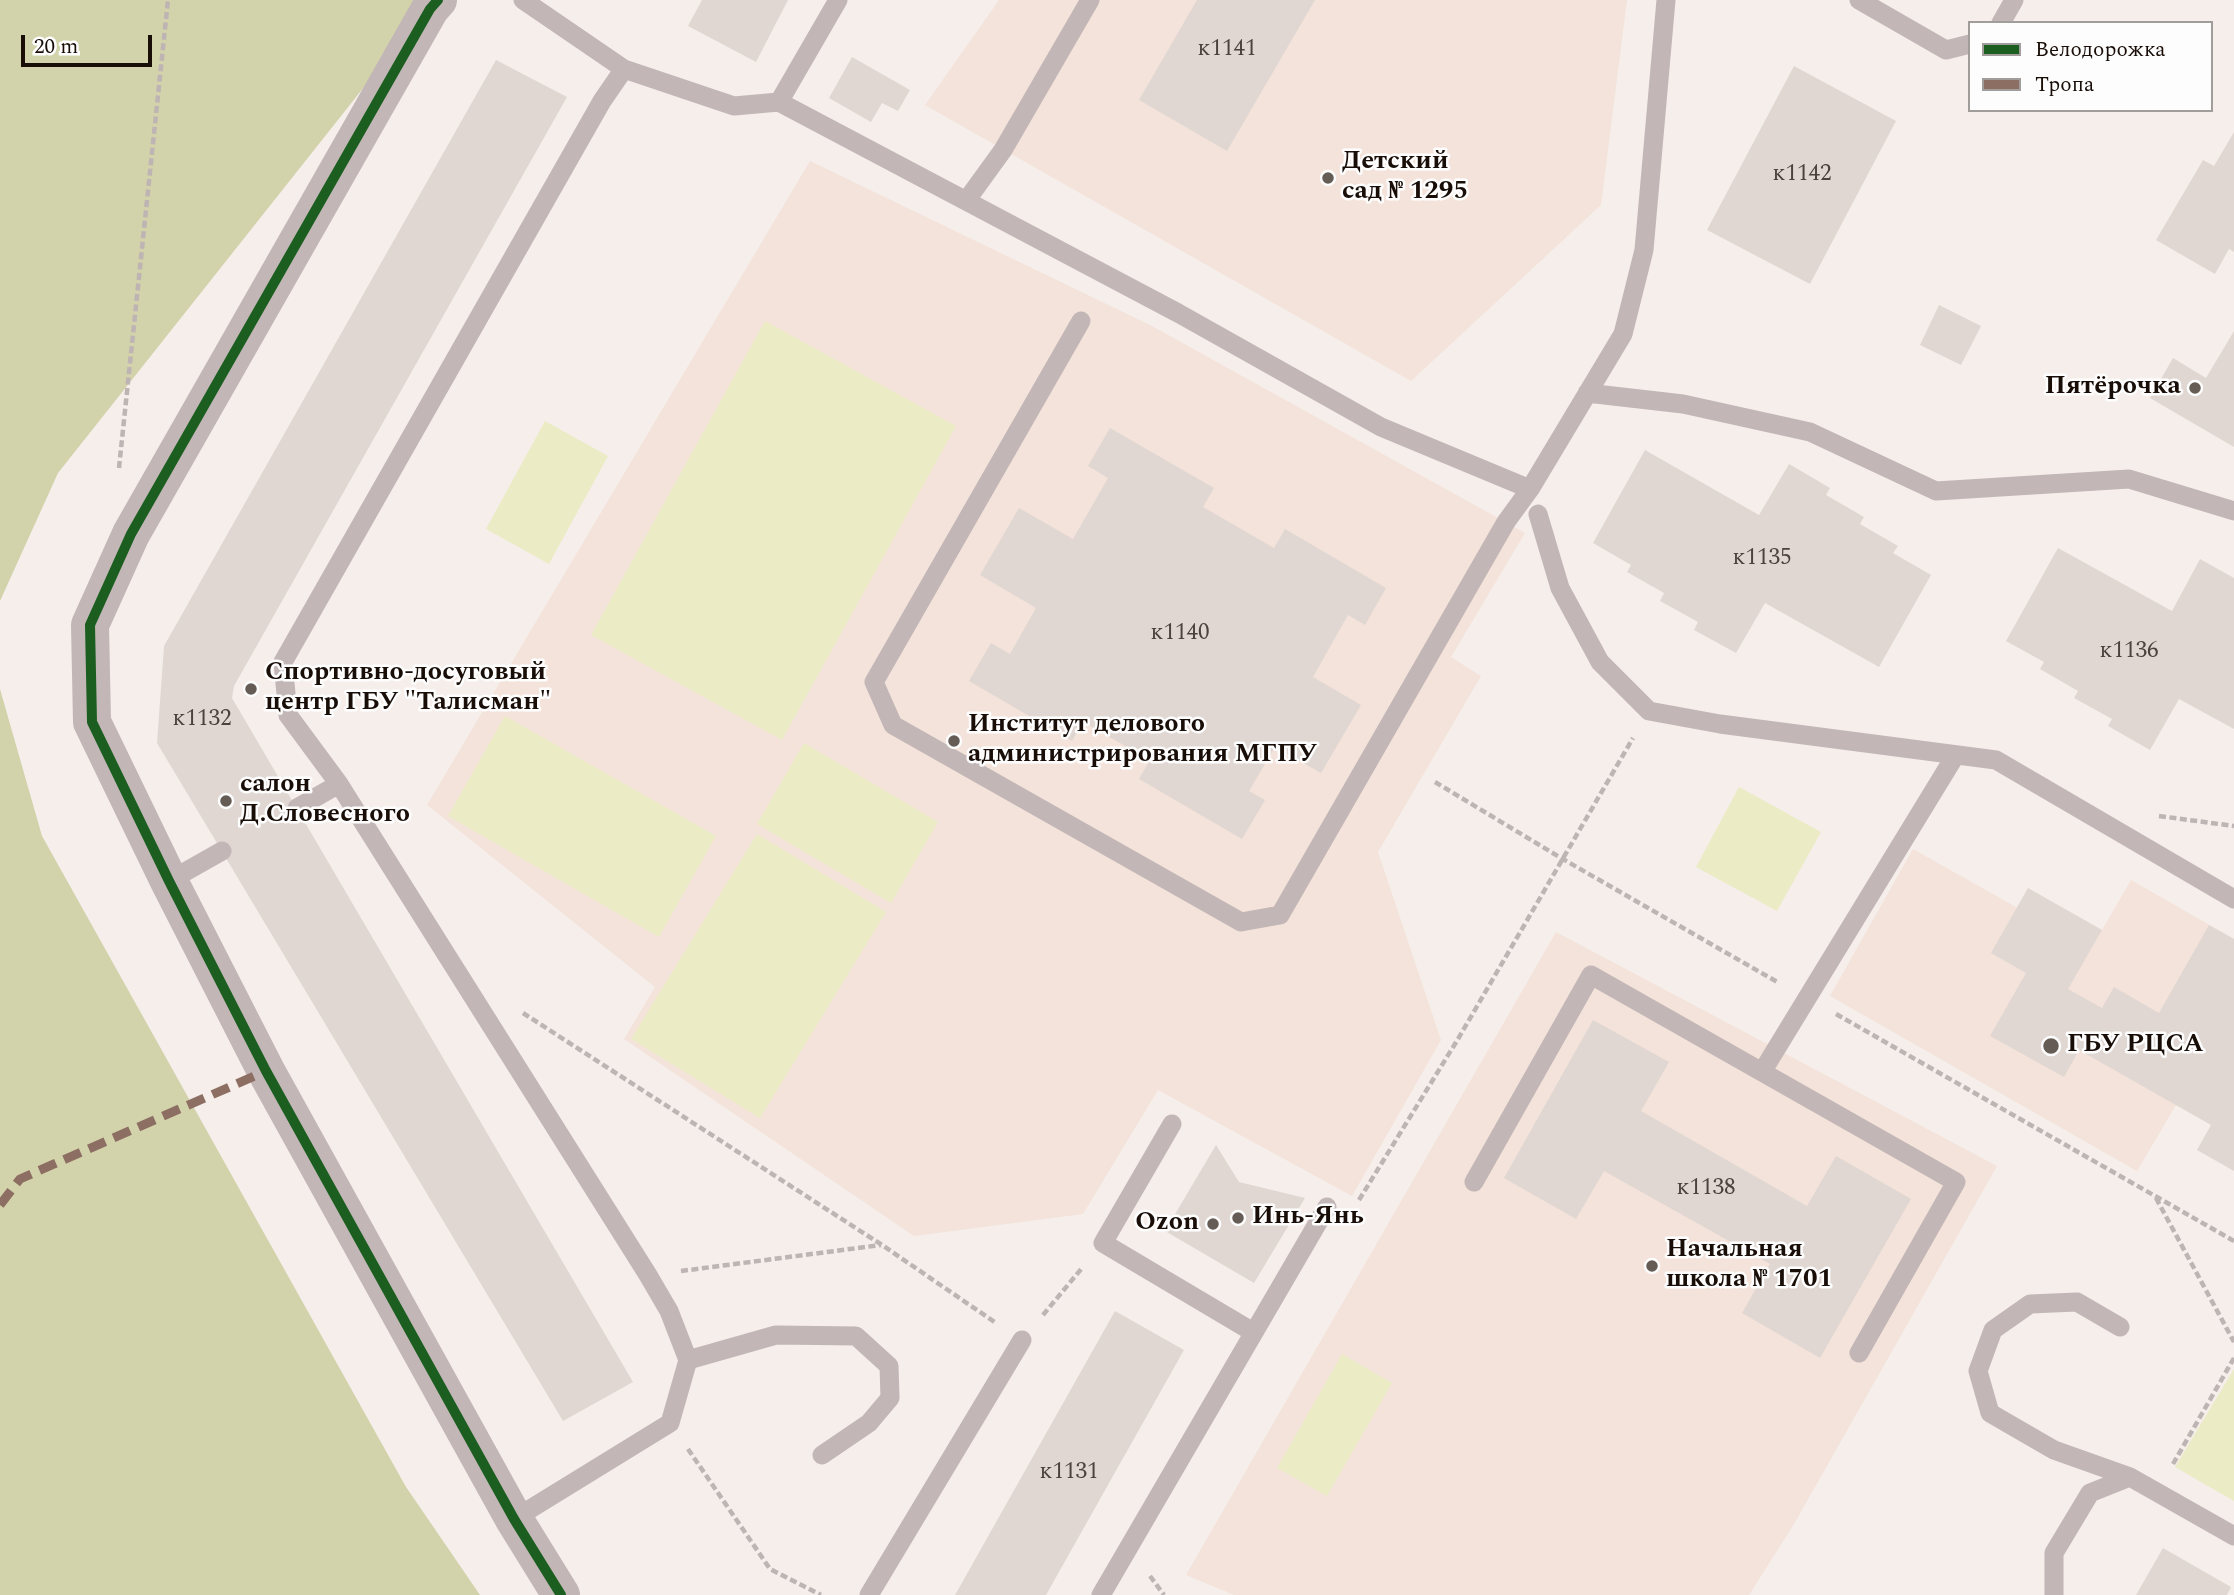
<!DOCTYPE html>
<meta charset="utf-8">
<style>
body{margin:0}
#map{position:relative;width:2234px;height:1595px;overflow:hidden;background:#f5eeea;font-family:Spectral,serif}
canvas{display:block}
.legend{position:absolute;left:1968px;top:21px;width:245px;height:91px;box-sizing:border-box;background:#fdfdfd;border:2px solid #a19d9b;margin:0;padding:9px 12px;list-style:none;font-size:21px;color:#180d07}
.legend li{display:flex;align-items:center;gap:14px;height:35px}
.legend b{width:35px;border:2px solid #a19d9b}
.scale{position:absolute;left:21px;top:35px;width:131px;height:32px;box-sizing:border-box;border:4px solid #180d07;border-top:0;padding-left:9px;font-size:21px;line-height:24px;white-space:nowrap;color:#180d07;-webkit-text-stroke:5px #fdfdfd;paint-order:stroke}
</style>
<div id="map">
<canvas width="2234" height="1595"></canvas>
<ul class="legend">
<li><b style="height:9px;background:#1b5e20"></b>Велодорожка</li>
<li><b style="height:9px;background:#8d6e63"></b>Тропа</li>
</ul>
<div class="scale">20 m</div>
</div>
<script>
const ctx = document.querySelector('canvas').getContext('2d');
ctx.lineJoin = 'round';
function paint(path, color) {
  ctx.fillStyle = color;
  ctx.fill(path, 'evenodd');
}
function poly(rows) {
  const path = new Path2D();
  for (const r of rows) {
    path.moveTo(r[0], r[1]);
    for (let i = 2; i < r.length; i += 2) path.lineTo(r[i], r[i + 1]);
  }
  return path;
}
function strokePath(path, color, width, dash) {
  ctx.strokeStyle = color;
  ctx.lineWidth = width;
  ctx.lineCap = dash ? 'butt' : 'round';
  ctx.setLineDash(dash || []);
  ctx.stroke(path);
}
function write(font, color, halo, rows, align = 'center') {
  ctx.font = font + ' Spectral,serif';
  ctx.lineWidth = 5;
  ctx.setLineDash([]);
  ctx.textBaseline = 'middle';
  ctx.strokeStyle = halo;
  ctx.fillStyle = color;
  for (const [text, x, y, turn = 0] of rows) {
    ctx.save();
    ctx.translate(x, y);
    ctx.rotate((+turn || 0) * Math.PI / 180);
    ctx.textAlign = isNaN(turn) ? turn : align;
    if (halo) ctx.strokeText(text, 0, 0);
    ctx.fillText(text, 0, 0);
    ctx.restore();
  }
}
const built = poly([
 [999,0,1627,0,1601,205,1411,381,925,105],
 [810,161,1152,326,1525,533,1451,657,1481,676,1378,852,1441,1040,1352,1196,1158,1090,1083,1214,914,1236,624,1039,655,987,427,805],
 [1913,849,2062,933,2074,914,2102,930,2131,880,2234,939,2234,961,2176,1105,2137,1171,1830,996],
 [1556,932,1997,1166,1794,1524,1749,1595,1234,1595,1186,1575]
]);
const green = poly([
 [765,321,956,426,782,740,591,635],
 [545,421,608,456,549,564,486,529],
 [505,716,716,836,659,937,448,816],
 [804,743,938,822,891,903,757,824],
 [1739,787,1821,832,1777,911,1696,867],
 [757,834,886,912,760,1118,631,1039],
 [1342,1354,1392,1383,1327,1496,1277,1468],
 [2234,1369,2234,1501,2175,1467]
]);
const forest = poly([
 [0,0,433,0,58,473,0,601],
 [0,689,42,836,406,1487,480,1595,0,1595]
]);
const building = poly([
 [702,0,788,0,756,62,688,26],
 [1197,0,1315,0,1227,151,1139,100],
 [852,57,910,90,898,111,882,103,871,122,829,98],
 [496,60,567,97,234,686,232,698,633,1382,563,1421,157,743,164,646],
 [1794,66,1896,121,1810,284,1707,230],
 [2234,132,2234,252,2229,249,2215,274,2156,240,2203,160,2214,166],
 [1939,305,1981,326,1961,365,1920,345],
 [2234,331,2234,447,2150,398,2173,358,2206,378],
 [1110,428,1214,488,1203,507,1274,548,1285,529,1386,588,1365,625,1348,615,1313,677,1361,705,1321,773,1275,747,1249,791,1265,800,1242,839,1139,779,1150,760,1083,722,1072,741,969,681,991,643,1010,654,1036,608,980,575,1019,508,1073,539,1108,478,1088,466],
 [1645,450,1759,515,1789,464,1830,488,1826,495,1864,517,1860,524,1898,546,1893,553,1931,575,1879,667,1765,603,1736,653,1694,630,1698,622,1660,601,1664,593,1627,572,1631,565,1593,543],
 [2058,548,2172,611,2200,559,2234,578,2234,729,2179,699,2150,750,2108,726,2112,719,2074,698,2078,691,2040,669,2044,662,2006,641],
 [2028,888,2102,930,2068,989,2102,1008,2114,987,2159,1013,2209,925,2234,939,2234,1171,2197,1150,2211,1125,2079,1050,2064,1077,1990,1036,2026,973,1991,953],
 [1593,1020,1669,1062,1641,1111,1807,1206,1836,1156,1911,1199,1820,1358,1742,1313,1770,1264,1604,1171,1576,1219,1504,1178],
 [1216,1145,1239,1182,1305,1198,1254,1283,1165,1231],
 [1115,1311,1184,1350,1046,1595,955,1595],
 [2163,1548,2231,1587,2227,1595,2136,1595]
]);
const path = poly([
 [119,468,168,0],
 [1435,782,1561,858,1779,983],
 [2159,816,2234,826],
 [523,1013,882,1245,996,1323],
 [1836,1014,2234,1241],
 [2156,1198,2234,1342],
 [1359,1200,1458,1039,1633,738],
 [681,1271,881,1245],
 [1043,1315,1082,1268],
 [688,1449,770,1569,821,1595],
 [2173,1464,2234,1358],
 [1150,1576,1164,1595]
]);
const service = poly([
 [523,0,624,69,734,106,779,102,1178,313,1381,427,1530,489],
 [1859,0,1946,50,1970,44],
 [2001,23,2014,0],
 [779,102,838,0],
 [966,201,1003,150,1090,0],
 [1081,321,874,682,893,725,1241,922,1280,915,1506,522,1530,489,1623,334,1644,250,1666,0],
 [1587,393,1683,404,1810,432,1936,491,2129,479,2234,511],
 [1538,514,1560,588,1600,662,1649,711,1720,724,1996,760,2234,899],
 [297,808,339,784],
 [169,881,222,851],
 [1762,1072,1955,756],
 [1172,1124,1103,1243,1253,1332],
 [1474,1182,1591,975,1956,1182,1859,1353],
 [2120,1327,2077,1302,2030,1304,1993,1330,1978,1371,1990,1413,2054,1450,2130,1477],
 [688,1360,776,1335,856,1336,889,1366,890,1398,869,1423,822,1455],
 [514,1519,670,1423,688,1360,669,1311,648,1275,339,784,288,715,283,662,602,101,624,69],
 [869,1595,1022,1340],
 [1101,1595,1327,1207],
 [2054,1595,2054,1553,2090,1493,2130,1477,2234,1536]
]);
const minor = poly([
 [438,0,430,9,131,534,90,625,92,722,169,881,266,1071,514,1519,561,1595]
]);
const quiet = poly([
 [0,1205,20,1179,266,1071]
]);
const cycleway = poly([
 [438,0,430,9,131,534,90,625,92,722,169,881,266,1071,514,1519,561,1595]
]);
const markers = [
 [1328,178,7,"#655c56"],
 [2195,388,7,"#655c56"],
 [251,689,7,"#655c56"],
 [954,741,7,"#655c56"],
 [226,801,7,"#655c56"],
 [2051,1046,9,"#655c56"],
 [1238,1218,7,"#655c56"],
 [1213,1224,7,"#655c56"],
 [1652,1266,7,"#655c56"]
];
const numberNames = [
 ["к1141",1227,50],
 ["к1142",1802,175],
 ["к1135",1762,559],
 ["к1140",1180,634],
 ["к1136",2129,652],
 ["к1132",202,720],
 ["к1138",1706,1189],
 ["к1131",1069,1473]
];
const poiNames = [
 ["Детский",1342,163],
 ["сад № 1295",1342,193],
 ["Пятёрочка",2181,388,"right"],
 ["Спортивно-досуговый",265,674],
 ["центр ГБУ \"Талисман\"",265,704],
 ["Институт делового",968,726],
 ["администрирования МГПУ",968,756],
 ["салон",240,786],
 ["Д.Словесного",240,816],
 ["ГБУ РЦСА",2067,1046],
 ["Инь-Янь",1252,1218],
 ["Ozon",1199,1224,"right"],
 ["Начальная",1666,1251],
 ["школа № 1701",1666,1281]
];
paint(built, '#f4e3da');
paint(green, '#ebebc5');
paint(forest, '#d2d2ab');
paint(building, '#e0d7d2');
strokePath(path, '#bdb4b3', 4.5, [7, 3.5]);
strokePath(service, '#c2b6b6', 19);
strokePath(minor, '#c2b6b6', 38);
strokePath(quiet, '#8d6e63', 9, [18, 9]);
strokePath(cycleway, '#1b5e20', 10);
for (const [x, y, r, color] of markers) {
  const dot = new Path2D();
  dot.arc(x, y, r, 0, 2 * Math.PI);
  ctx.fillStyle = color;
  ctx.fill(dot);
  strokePath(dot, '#fdfdfd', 2.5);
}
write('23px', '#4c423c', null, numberNames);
write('bold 26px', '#180d07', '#fdfdfd', poiNames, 'left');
</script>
